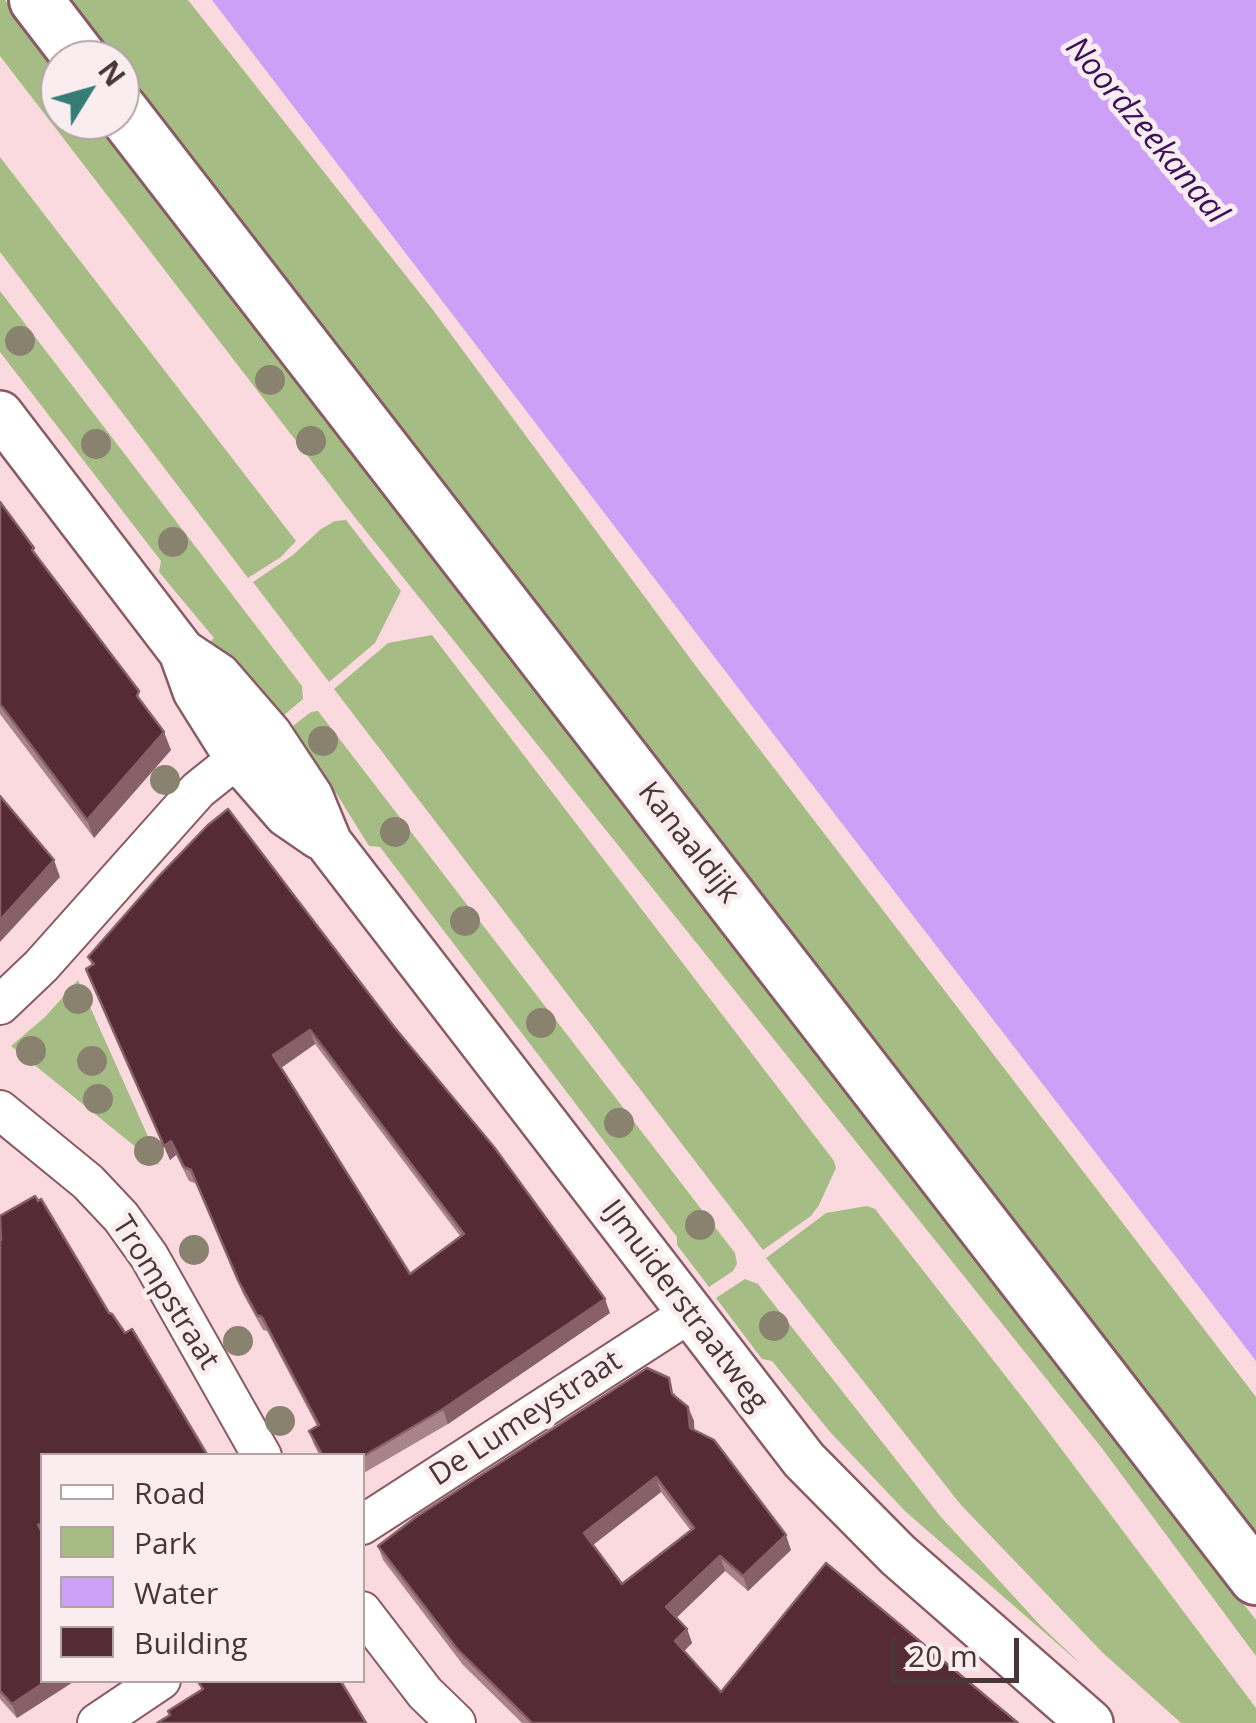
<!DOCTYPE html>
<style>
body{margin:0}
#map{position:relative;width:1256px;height:1723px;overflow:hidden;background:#fbdadf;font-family:"Open Sans",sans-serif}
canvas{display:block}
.legend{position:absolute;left:40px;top:1453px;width:325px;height:230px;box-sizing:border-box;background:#f9edef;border:2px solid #b3a3a6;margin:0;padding:12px 18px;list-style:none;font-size:30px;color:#4a3539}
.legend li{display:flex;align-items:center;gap:20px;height:50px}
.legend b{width:50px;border:2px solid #b3a3a6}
.north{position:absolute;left:40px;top:40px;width:100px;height:100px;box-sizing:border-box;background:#f9edef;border:2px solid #b3a3a6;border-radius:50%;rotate:53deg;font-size:28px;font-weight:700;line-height:40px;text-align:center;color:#4a3539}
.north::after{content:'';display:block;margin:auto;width:35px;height:45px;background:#367d76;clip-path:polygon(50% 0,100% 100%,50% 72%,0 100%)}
.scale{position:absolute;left:891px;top:1638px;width:128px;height:45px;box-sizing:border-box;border:5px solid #4a3539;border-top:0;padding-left:12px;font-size:30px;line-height:35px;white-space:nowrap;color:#4a3539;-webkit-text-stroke:8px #f9edef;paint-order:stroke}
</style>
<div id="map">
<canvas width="1256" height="1723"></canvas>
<ul class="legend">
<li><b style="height:12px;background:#fff"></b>Road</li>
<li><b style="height:28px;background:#a5bc85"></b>Park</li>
<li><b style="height:28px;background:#cba0f6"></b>Water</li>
<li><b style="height:28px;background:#552c35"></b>Building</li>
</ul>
<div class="north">N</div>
<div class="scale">20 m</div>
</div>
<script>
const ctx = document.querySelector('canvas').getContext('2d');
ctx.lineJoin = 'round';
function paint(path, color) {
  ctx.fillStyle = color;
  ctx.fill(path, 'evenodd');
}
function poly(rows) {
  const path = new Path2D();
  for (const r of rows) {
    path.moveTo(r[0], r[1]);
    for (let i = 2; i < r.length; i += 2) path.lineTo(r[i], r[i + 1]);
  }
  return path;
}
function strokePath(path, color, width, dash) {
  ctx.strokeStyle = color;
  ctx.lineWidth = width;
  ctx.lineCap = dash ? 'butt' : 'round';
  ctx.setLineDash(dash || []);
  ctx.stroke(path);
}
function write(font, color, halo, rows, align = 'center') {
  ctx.font = font + ' "Open Sans",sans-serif';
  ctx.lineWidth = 10;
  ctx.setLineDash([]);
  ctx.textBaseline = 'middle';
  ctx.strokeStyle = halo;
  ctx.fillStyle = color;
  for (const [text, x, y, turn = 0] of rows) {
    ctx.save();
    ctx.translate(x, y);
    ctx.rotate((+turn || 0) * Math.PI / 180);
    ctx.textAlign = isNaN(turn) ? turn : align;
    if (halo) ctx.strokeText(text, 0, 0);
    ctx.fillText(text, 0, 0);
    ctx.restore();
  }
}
const green = poly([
 [0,0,5,0,60,71,60,120,98,120,1256,1620,1256,1656,1101,1447,353,515,0,56],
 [68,0,188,0,433,310,695,665,1256,1397,1256,1542,120,67,120,60,114,60],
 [0,157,296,541,281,557,248,578,0,252],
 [0,291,302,686,303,699,277,721,207,645,214,638,159,572,161,561,0,352],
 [346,520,401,591,375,643,329,682,253,582,293,555,321,529,335,521],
 [432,635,834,1161,836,1168,819,1205,811,1216,763,1250,334,689,388,643],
 [318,711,735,1253,737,1264,733,1271,709,1287,677,1245,677,1237,380,847,369,846,336,793,327,798,285,732,311,712],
 [78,980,159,1161,158,1165,11,1046,45,1017],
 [867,1206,875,1209,1029,1406,1256,1708,1256,1723,1181,1723,1103,1653,961,1505,766,1258,826,1213],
 [745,1279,758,1284,941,1517,1039,1624,1083,1666,906,1512,831,1433,772,1361,762,1359,716,1298]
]);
const water = poly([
 [212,0,1256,0,1256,1361,807,778]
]);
const minor = poly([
 [0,1005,41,966,198,790,238,758],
 [0,1110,88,1182,121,1217,149,1256,262,1456],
 [362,1525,690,1313],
 [362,1611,425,1693,456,1723],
 [97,1723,161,1680]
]);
const tertiary = poly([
 [0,414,182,652,196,691,238,758,287,814,319,836],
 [182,652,218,676,269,735,310,797,329,843,804,1460,898,1555,1090,1723]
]);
const secondary = poly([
 [36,0,82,60],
 [120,109,1256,1578]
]);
const trees = [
 [20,341],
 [270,380],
 [311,441],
 [96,444],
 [173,542],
 [323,741],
 [165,780],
 [395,832],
 [465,921],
 [78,999],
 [541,1023],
 [31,1051],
 [92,1061],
 [98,1099],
 [619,1123],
 [149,1151],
 [700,1225],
 [194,1250],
 [774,1326],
 [238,1341],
 [280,1421]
];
const wall = poly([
 [0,502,38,559,145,707,171,750,94,838,0,714],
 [159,876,610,1313,448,1424,362,1474,362,1456,320,1456,314,1445,309,1431,317,1426,267,1331,263,1330,243,1294,197,1184,189,1181,176,1155,170,1160,86,969,92,965,88,957],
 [315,1044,460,1236,410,1274,281,1068],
 [0,1216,42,1456,42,1680,80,1680,70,1684,17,1718,0,1699],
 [675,1393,675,1397,688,1407,694,1421,694,1430,791,1550,748,1591,725,1571,676,1618,687,1629,692,1643,684,1651,721,1692,984,1696,1018,1723,522,1723,463,1665,383,1560,378,1546],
 [661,1492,691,1531,622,1584,593,1545]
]);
const shadedWall = poly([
 [164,732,171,750,94,838,87,820],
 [54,860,60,877,0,942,0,920],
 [310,1030,315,1044,278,1070,273,1055],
 [171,1141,176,1155,170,1160,164,1146],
 [605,1299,610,1313,448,1424,443,1409],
 [688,1407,694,1421,695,1442,690,1428],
 [656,1477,661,1492,589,1548,584,1533],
 [786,1535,791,1550,748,1591,743,1576],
 [720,1556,725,1571,672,1622,666,1607],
 [687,1629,692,1643,680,1655,675,1641],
 [48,1680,68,1680,70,1684,17,1718,12,1704]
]);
const building = poly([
 [0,502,34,548,32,550,139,691,137,696,164,732,87,820,0,704,0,502],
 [0,796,54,860,0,920,0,796],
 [228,809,395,1028,494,1147,605,1299,443,1409,362,1457,362,1456,323,1456,309,1431,319,1425,262,1317,257,1315,238,1280,191,1170,184,1167,171,1141,164,1146,86,969,94,964,88,957,159,876,208,825,228,809],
 [310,1030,464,1234,410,1274,273,1055,310,1030],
 [35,1196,38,1201,41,1199,109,1313,112,1314,125,1333,132,1329,208,1456,42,1456,42,1523,38,1525,42,1532,42,1680,48,1680,12,1704,0,1691,0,1241,1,1240,0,1216,35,1196],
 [647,1368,669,1378,672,1394,688,1407,690,1428,714,1440,786,1535,743,1576,720,1556,666,1607,687,1629,675,1641,721,1692,826,1563,1018,1723,532,1723,458,1650,378,1546,416,1517,647,1368],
 [656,1477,694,1528,622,1584,584,1533,656,1477],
 [197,1680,340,1680,366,1723,157,1723,170,1715,168,1711,203,1689,197,1680]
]);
const streetNames = [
 ["Kanaaldijk",688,843,52],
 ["Trompstraat",165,1293,58],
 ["IJmuiderstraatweg",684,1306,53],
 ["De Lumeystraat",526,1419,-33]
];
const waterNames = [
 ["Noordzeekanaal",1146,131,50]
];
paint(green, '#a5bc85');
paint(water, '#cba0f6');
strokePath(minor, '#895b64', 42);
strokePath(tertiary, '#895b64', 50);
strokePath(secondary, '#895b64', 58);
strokePath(minor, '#fff', 38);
strokePath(tertiary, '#fff', 45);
strokePath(secondary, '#fff', 52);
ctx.fillStyle = '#89826f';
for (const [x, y] of trees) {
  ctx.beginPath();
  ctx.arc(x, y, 15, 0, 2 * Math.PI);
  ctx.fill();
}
paint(wall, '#a8838a');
paint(shadedWall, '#876068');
paint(building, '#552c35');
strokePath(building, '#876068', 2.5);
write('30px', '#4a3539', '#f9edef', streetNames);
write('italic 32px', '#3c105b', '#f9edef', waterNames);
</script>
